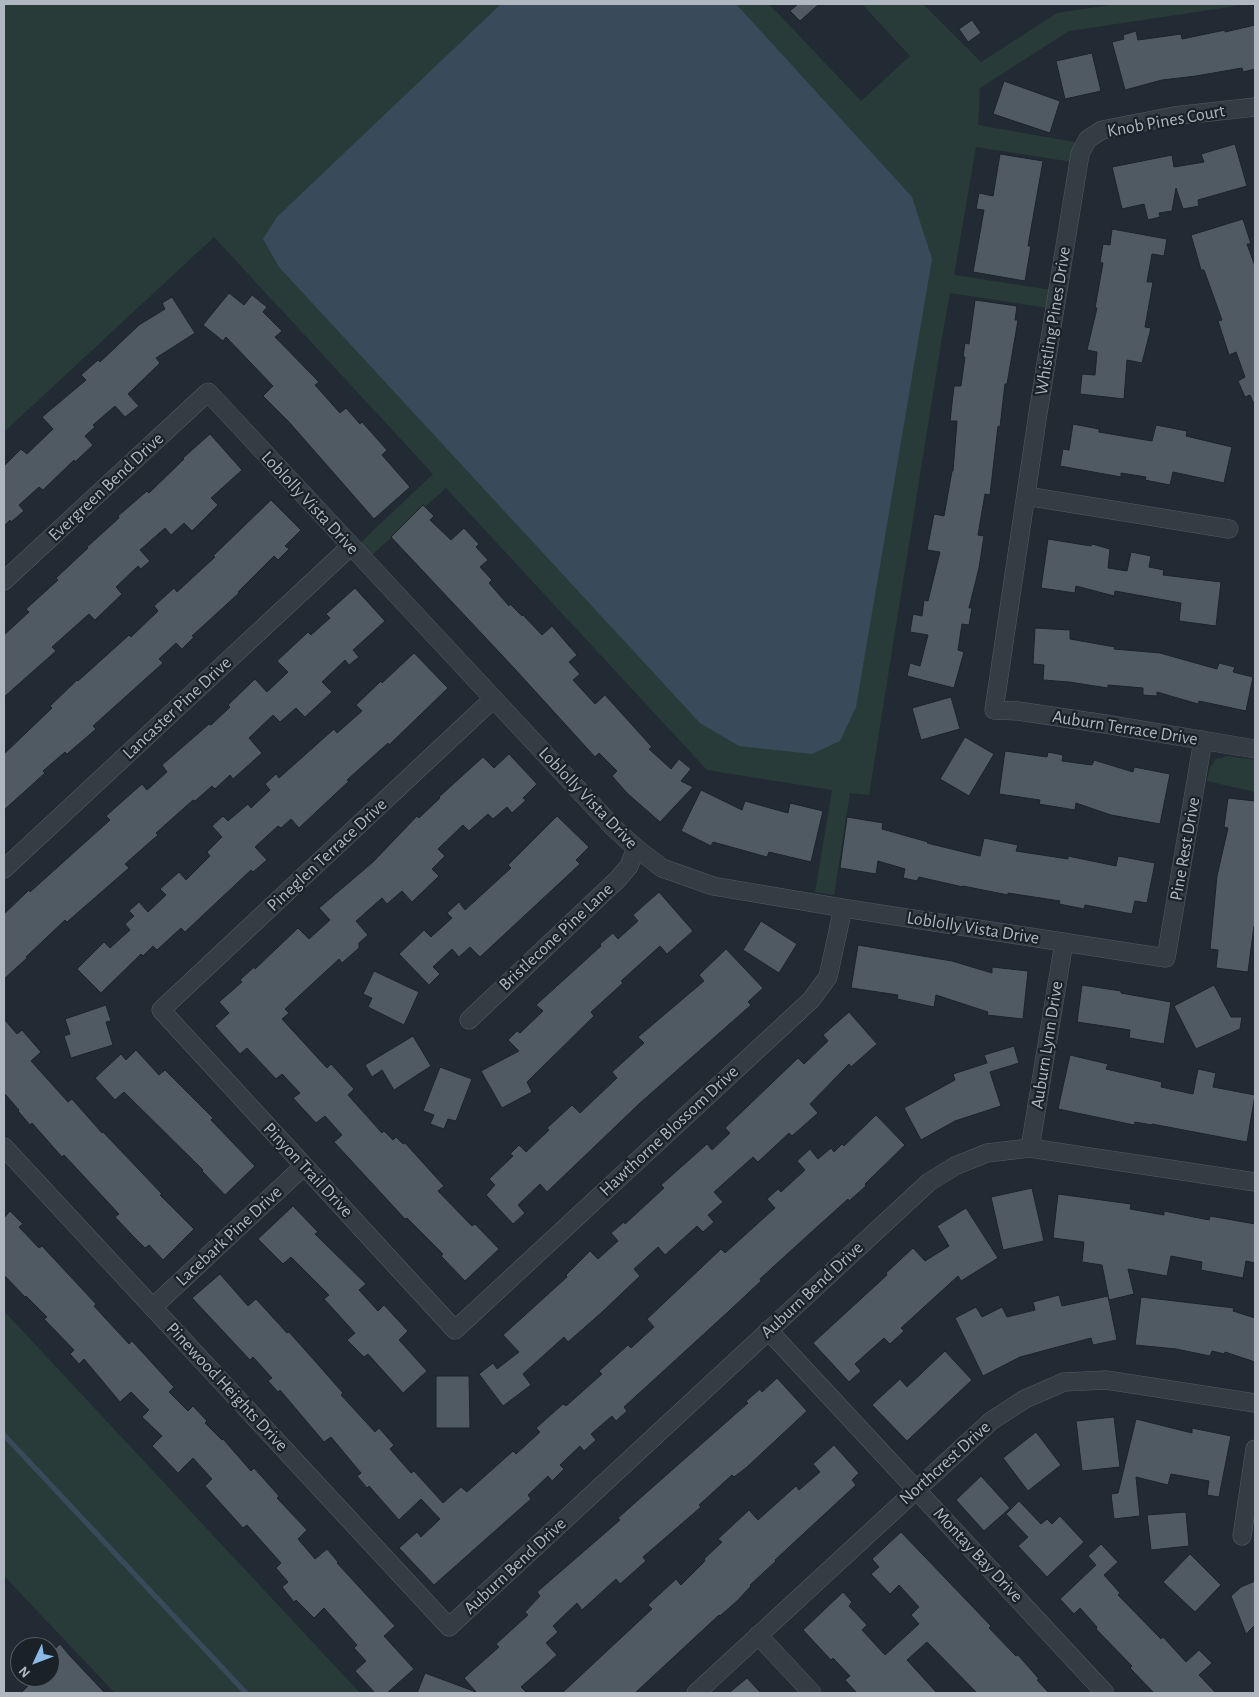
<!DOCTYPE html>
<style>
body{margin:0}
#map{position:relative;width:1259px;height:1697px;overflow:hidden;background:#222b33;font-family:"Alegreya Sans",sans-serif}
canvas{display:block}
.frame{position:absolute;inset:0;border:5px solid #afb8c1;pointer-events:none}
.north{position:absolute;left:10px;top:1637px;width:50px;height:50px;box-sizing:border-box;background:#1a2228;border:1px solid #565e65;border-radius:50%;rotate:227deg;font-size:14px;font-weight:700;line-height:20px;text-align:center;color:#afb8c1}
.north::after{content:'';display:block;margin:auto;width:18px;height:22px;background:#8bbae9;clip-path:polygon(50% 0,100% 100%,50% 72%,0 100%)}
</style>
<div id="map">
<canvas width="1259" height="1697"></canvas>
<div class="frame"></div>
<div class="north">N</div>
</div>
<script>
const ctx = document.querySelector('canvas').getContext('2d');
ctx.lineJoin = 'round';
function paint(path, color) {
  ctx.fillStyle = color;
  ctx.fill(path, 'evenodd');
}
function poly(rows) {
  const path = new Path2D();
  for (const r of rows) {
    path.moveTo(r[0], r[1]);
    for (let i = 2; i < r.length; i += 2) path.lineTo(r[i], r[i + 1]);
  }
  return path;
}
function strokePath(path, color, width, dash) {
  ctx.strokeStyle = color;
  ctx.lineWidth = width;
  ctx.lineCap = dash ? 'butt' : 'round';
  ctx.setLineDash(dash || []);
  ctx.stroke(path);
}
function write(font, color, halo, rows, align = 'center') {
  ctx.font = font + ' "Alegreya Sans",sans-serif';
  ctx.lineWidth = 4.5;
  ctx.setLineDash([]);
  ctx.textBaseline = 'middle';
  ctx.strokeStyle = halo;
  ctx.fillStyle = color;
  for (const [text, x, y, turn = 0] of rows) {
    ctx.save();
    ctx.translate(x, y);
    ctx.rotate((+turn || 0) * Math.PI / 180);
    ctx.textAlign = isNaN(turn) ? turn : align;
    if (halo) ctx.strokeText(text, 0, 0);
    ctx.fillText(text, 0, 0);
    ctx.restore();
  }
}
const green = poly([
 [4,4,769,4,861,101,910,56,862,4,923,4,981,62,1057,13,1117,4,1249,4,1069,31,980,88,978,125,1080,143,1073,162,976,147,954,275,1052,290,1049,308,950,293,942,337,869,795,850,793,834,895,815,892,832,790,707,770,446,488,372,555,360,543,433,474,214,237,4,432],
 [1229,756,1255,760,1255,792,1207,781,1210,768,1216,759],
 [4,1311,360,1693,115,1693,4,1576]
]);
const water = poly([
 [501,4,736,4,912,197,932,259,856,707,840,741,812,754,739,746,700,723,279,267,263,239,277,217]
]);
const stream = poly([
 [4,1435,246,1693]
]);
const building = poly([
 [798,4,819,4,800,21,790,11,798,4],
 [972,20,981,33,968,42,959,29,972,20],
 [1255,25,1255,69,1243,72,1242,68,1196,76,1162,80,1125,90,1112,42,1124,39,1123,35,1136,31,1138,40,1181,34,1182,39,1225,30,1225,32,1255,25],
 [1092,53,1101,91,1065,99,1056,61,1092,53],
 [1004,81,1060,101,1050,133,993,114,1004,81],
 [1235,144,1247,186,1198,200,1199,206,1183,209,1176,188,1172,211,1159,213,1160,217,1148,220,1144,204,1122,209,1112,167,1172,155,1174,167,1204,162,1201,154,1235,144],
 [1000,154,1043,161,1028,246,1031,246,1025,281,973,272,984,210,976,209,979,193,993,196,1000,154],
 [1243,219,1251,244,1247,244,1255,266,1255,402,1253,402,1250,395,1245,397,1238,381,1245,377,1236,352,1229,355,1218,321,1222,320,1204,270,1201,270,1191,235,1243,219],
 [1112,229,1167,239,1164,256,1152,254,1147,282,1153,282,1145,327,1151,328,1142,363,1127,360,1124,399,1080,394,1082,374,1095,375,1097,352,1087,350,1097,308,1095,308,1103,263,1100,262,1103,244,1110,245,1112,229],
 [229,293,244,305,252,295,267,307,263,312,282,331,275,337,319,382,315,385,340,413,346,408,360,424,362,422,387,450,382,455,410,487,374,519,289,422,263,396,273,386,226,337,223,341,203,325,229,293],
 [172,297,195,333,156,358,160,363,128,394,139,406,125,417,115,406,93,425,95,427,85,436,93,445,75,462,74,460,43,490,39,487,19,505,24,511,11,522,10,520,4,526,4,466,21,449,27,454,53,429,42,417,86,380,81,375,98,360,100,362,139,325,165,309,162,303,172,297],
 [975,300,1017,306,1015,320,1018,320,1007,384,1005,384,1000,427,998,426,990,495,985,494,978,535,984,536,979,568,969,608,972,608,969,625,962,624,958,650,964,652,954,688,907,676,910,663,920,666,928,635,910,632,913,614,922,616,924,600,928,601,940,552,927,550,934,514,944,516,952,471,953,471,957,421,950,421,954,386,961,386,965,357,963,357,965,343,969,344,975,300],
 [1073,424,1099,429,1099,432,1152,441,1156,425,1187,431,1186,436,1232,447,1224,483,1173,472,1170,485,1145,480,1146,477,1121,473,1121,477,1060,466,1063,449,1069,450,1073,424],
 [210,434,242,470,211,498,218,505,192,531,184,523,171,535,165,528,140,550,150,561,141,569,138,566,116,587,122,594,95,620,89,614,52,647,56,651,4,697,4,635,29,612,26,609,58,580,56,578,88,548,87,547,119,518,118,516,147,491,149,493,184,459,183,458,210,434],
 [271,500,301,530,285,546,289,549,278,560,274,556,238,592,239,593,192,636,194,637,182,649,176,643,159,659,163,663,93,726,96,729,67,754,65,752,43,771,45,773,4,810,4,754,52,708,50,706,77,680,78,681,129,635,131,637,158,611,154,606,174,588,177,592,215,557,213,556,271,500],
 [423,505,434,516,430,520,451,540,464,528,479,544,476,547,488,560,480,567,492,580,489,583,509,606,510,604,522,616,523,615,542,635,552,626,563,639,577,655,569,662,580,674,573,680,595,704,605,695,652,747,649,749,671,769,679,759,691,769,681,781,693,787,660,822,627,793,612,776,617,771,599,753,595,757,514,668,391,537,423,505],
 [1048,539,1091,546,1092,544,1110,549,1108,568,1127,571,1131,552,1151,556,1149,567,1164,570,1163,575,1221,582,1216,626,1179,621,1181,603,1115,591,1114,596,1076,586,1075,593,1041,588,1048,539],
 [355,588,385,621,353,650,359,657,349,665,345,660,322,682,332,692,305,717,296,708,280,722,273,715,249,738,262,753,233,779,230,775,215,789,212,786,195,801,193,800,156,833,158,835,125,864,129,868,67,922,65,920,26,957,27,958,4,979,4,914,29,890,30,892,110,820,106,816,125,799,142,784,147,790,167,772,162,765,209,724,211,725,230,707,228,705,255,679,267,692,288,672,277,661,308,632,311,635,330,618,326,614,355,588],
 [1035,628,1070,630,1070,639,1115,647,1114,649,1160,653,1217,669,1219,663,1235,667,1233,672,1253,677,1246,711,1199,701,1198,704,1157,692,1157,696,1143,695,1143,688,1108,685,1108,688,1069,682,1043,680,1044,665,1033,664,1035,628],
 [414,653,448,688,389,745,388,743,347,780,349,781,299,828,291,819,281,828,278,826,255,847,267,860,253,872,251,870,185,932,181,928,157,950,153,946,143,956,141,954,101,993,77,969,104,942,110,948,130,930,125,924,134,916,129,911,139,902,148,912,166,895,160,889,179,872,186,880,210,856,207,852,222,837,212,826,223,816,228,821,248,804,251,808,270,790,265,784,276,774,279,778,334,729,337,733,362,711,356,705,381,681,382,683,414,653],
 [951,697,960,729,921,740,912,708,951,697],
 [965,737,994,754,969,796,940,779,965,737],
 [1005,751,1047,757,1048,752,1063,755,1062,761,1092,765,1094,760,1133,772,1134,767,1170,774,1160,824,1111,815,1076,803,1075,810,1039,804,1040,800,999,794,1005,751],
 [509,754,537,784,523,798,526,800,512,813,507,807,493,819,488,814,469,831,463,825,438,849,445,856,432,869,439,876,412,902,402,891,387,904,382,898,356,921,368,935,359,943,359,948,342,963,339,959,285,1009,289,1013,282,1019,327,1068,331,1064,354,1089,348,1095,382,1133,384,1131,393,1140,396,1137,403,1144,405,1143,444,1186,438,1191,472,1226,475,1224,499,1249,465,1281,441,1256,443,1254,407,1218,405,1219,334,1142,342,1135,325,1116,316,1123,293,1098,300,1093,282,1074,276,1079,247,1048,240,1054,215,1026,229,1013,219,1002,242,982,240,980,254,967,255,969,298,928,309,939,330,920,319,908,373,862,417,816,419,818,440,798,439,797,483,757,494,768,509,754],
 [701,790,742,810,745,801,788,813,790,803,823,811,811,862,769,852,767,857,713,842,711,846,681,831,701,790],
 [1228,798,1255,801,1255,926,1254,926,1248,972,1216,968,1218,950,1210,949,1217,876,1228,828,1224,827,1228,798],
 [557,816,589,847,576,860,580,864,480,957,470,947,459,957,452,949,433,967,440,974,429,985,399,954,424,930,431,937,452,918,447,913,459,902,465,910,511,868,508,865,557,816],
 [847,817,883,823,882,829,928,842,927,843,980,856,984,838,1018,845,1016,851,1068,859,1068,856,1116,866,1118,856,1155,863,1147,903,1135,901,1132,914,1085,905,1084,909,1059,904,1060,901,1008,893,1008,895,963,886,963,887,919,877,917,881,903,878,905,869,878,861,876,874,840,868,847,817],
 [659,892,693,931,667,954,660,946,621,981,623,983,591,1012,594,1016,527,1082,532,1092,502,1108,481,1071,519,1051,508,1040,517,1031,520,1033,543,1011,536,1005,601,946,600,944,613,933,618,939,638,921,633,915,659,892],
 [761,921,797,944,779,973,743,950,761,921],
 [858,945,952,961,992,973,992,967,1028,971,1023,1019,987,1015,988,1012,936,995,934,1007,897,999,898,995,851,988,858,945],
 [726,949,763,988,748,1002,751,1005,640,1103,547,1192,540,1184,518,1205,525,1213,513,1224,486,1195,495,1185,489,1179,513,1156,510,1154,519,1145,526,1152,549,1130,547,1128,572,1105,580,1113,617,1078,612,1072,644,1043,638,1037,704,981,699,975,726,949],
 [374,971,419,992,404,1025,368,1007,372,998,363,994,374,971],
 [1082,985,1121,991,1121,993,1171,1002,1164,1044,1129,1038,1130,1030,1077,1022,1082,985],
 [1214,985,1231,1017,1242,1017,1240,1029,1196,1049,1174,1006,1214,985],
 [106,1005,111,1021,106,1022,113,1045,71,1058,64,1036,70,1034,65,1019,106,1005],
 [849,1012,877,1044,851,1067,849,1064,810,1104,818,1113,792,1136,789,1133,758,1162,753,1157,714,1192,723,1202,708,1215,714,1222,703,1232,697,1226,665,1255,658,1247,634,1269,640,1276,601,1313,568,1342,564,1337,523,1374,531,1385,503,1406,479,1374,493,1363,497,1369,519,1352,503,1335,567,1277,566,1275,590,1251,598,1259,618,1241,611,1233,624,1222,625,1224,664,1188,661,1185,707,1144,712,1150,730,1133,725,1128,798,1058,804,1064,828,1041,823,1035,849,1012],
 [4,1019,17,1034,22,1030,41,1052,31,1061,68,1102,72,1099,102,1133,103,1132,162,1194,160,1195,194,1229,163,1260,149,1245,145,1248,132,1235,115,1217,119,1214,64,1155,62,1157,32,1123,30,1125,18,1111,19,1110,4,1093,4,1019],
 [413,1036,431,1066,394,1090,382,1070,372,1077,365,1065,413,1036],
 [1014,1046,1019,1063,990,1072,1001,1106,955,1121,921,1140,904,1108,955,1080,953,1074,987,1063,984,1055,1014,1046],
 [136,1050,159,1075,165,1070,213,1118,211,1120,255,1166,225,1195,202,1171,203,1170,124,1092,115,1100,95,1078,121,1054,126,1060,136,1050],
 [1070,1055,1108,1064,1106,1069,1162,1082,1161,1087,1193,1094,1198,1069,1216,1073,1213,1087,1255,1095,1247,1142,1152,1124,1152,1125,1135,1122,1134,1125,1058,1109,1070,1055],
 [440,1067,472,1079,456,1121,448,1119,444,1129,430,1124,434,1115,423,1111,440,1067],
 [876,1115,905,1145,865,1184,866,1186,849,1201,848,1199,796,1246,760,1279,761,1281,729,1311,624,1407,627,1411,616,1421,612,1416,591,1434,596,1440,584,1451,580,1446,560,1465,564,1469,552,1481,548,1476,528,1495,531,1499,434,1585,399,1548,417,1532,421,1537,440,1519,421,1499,399,1520,369,1486,367,1488,357,1476,361,1473,331,1437,324,1442,280,1390,278,1392,268,1381,272,1378,253,1357,250,1360,192,1298,220,1274,248,1306,256,1299,287,1333,289,1332,314,1360,343,1393,341,1395,375,1432,379,1428,394,1445,390,1449,411,1473,414,1471,443,1503,461,1487,467,1492,513,1451,516,1454,540,1432,536,1428,563,1404,566,1406,602,1374,599,1371,628,1345,631,1348,654,1327,647,1319,721,1249,725,1253,775,1208,767,1199,778,1189,781,1192,805,1170,797,1161,810,1149,818,1159,831,1148,834,1152,842,1144,844,1146,876,1115],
 [1032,1188,1044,1241,1003,1250,991,1197,1032,1188],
 [1058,1194,1131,1204,1130,1209,1164,1215,1164,1211,1209,1220,1210,1216,1255,1224,1255,1263,1246,1261,1243,1278,1201,1270,1202,1262,1171,1256,1167,1276,1128,1269,1134,1294,1109,1300,1102,1265,1082,1262,1084,1242,1053,1238,1058,1194],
 [293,1206,318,1232,315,1234,366,1284,359,1290,378,1311,384,1305,408,1331,399,1340,427,1371,403,1393,368,1354,364,1357,347,1340,355,1333,324,1299,329,1295,291,1257,283,1264,258,1239,293,1206],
 [966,1208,998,1258,961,1281,958,1276,901,1328,904,1331,890,1344,884,1338,855,1364,861,1371,849,1382,813,1343,887,1275,886,1273,913,1248,925,1261,949,1246,937,1226,966,1208],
 [10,1211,23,1224,19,1227,39,1248,42,1246,96,1304,94,1306,129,1344,132,1341,174,1387,169,1392,188,1411,193,1406,207,1421,205,1423,222,1440,223,1439,251,1471,254,1468,279,1496,277,1498,307,1530,298,1539,315,1559,327,1549,338,1562,337,1563,395,1626,384,1636,414,1669,387,1693,375,1693,355,1671,366,1661,354,1648,357,1645,324,1608,314,1618,296,1600,294,1602,282,1587,288,1582,276,1568,281,1563,247,1525,243,1528,205,1486,212,1479,193,1458,178,1473,152,1446,162,1436,142,1417,149,1410,131,1392,120,1402,84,1359,79,1364,70,1354,74,1350,44,1319,47,1317,26,1296,25,1297,4,1275,4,1218,10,1211],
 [1059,1295,1062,1306,1108,1296,1117,1340,1093,1345,1091,1338,1020,1357,983,1376,955,1318,976,1307,982,1317,1002,1307,1007,1317,1035,1310,1033,1302,1059,1295],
 [1141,1297,1234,1308,1233,1311,1255,1318,1255,1362,1225,1352,1224,1354,1212,1351,1210,1356,1176,1349,1135,1345,1141,1297],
 [945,1351,972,1380,907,1441,872,1405,900,1379,907,1387,945,1351],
 [436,1376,469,1376,470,1428,436,1428,436,1376],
 [777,1378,807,1411,747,1467,734,1477,732,1475,699,1505,701,1507,643,1557,646,1561,620,1584,616,1579,582,1610,577,1603,553,1626,558,1632,546,1643,557,1655,521,1687,527,1693,417,1693,425,1673,476,1692,464,1678,499,1647,496,1644,528,1615,525,1612,540,1596,537,1592,620,1520,618,1518,646,1493,748,1403,746,1401,760,1389,762,1392,777,1378],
 [1114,1417,1120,1467,1082,1471,1076,1421,1114,1417],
 [1136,1419,1192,1433,1192,1428,1231,1436,1219,1497,1207,1495,1209,1481,1171,1474,1168,1485,1136,1477,1140,1516,1114,1519,1111,1494,1118,1493,1136,1419],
 [1036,1432,1061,1465,1028,1491,1003,1458,1036,1432],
 [834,1445,859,1473,852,1480,856,1485,775,1560,776,1561,750,1585,751,1586,738,1600,720,1616,719,1615,635,1693,562,1693,652,1609,648,1605,676,1579,681,1585,705,1561,704,1559,722,1542,718,1539,749,1510,758,1520,796,1486,799,1490,820,1472,813,1464,834,1445],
 [981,1476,1010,1508,984,1531,956,1500,981,1476],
 [1019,1501,1041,1524,1047,1519,1052,1524,1060,1516,1084,1542,1047,1577,1018,1546,1028,1537,1006,1514,1019,1501],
 [1186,1512,1189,1546,1151,1550,1147,1515,1186,1512],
 [901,1532,991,1626,989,1628,1016,1656,1018,1655,1039,1679,1037,1680,1049,1693,977,1693,927,1642,907,1660,937,1693,857,1693,845,1680,850,1676,833,1658,831,1660,803,1630,843,1592,852,1602,849,1606,867,1625,862,1630,885,1655,919,1624,911,1615,919,1607,899,1585,890,1594,871,1574,879,1567,872,1559,901,1532],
 [1101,1544,1118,1562,1104,1575,1120,1593,1118,1595,1161,1639,1163,1637,1186,1662,1199,1650,1212,1663,1199,1675,1216,1693,1154,1693,1130,1668,1132,1666,1096,1629,1097,1627,1080,1608,1074,1614,1060,1599,1096,1565,1088,1556,1101,1544],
 [1190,1554,1221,1585,1195,1612,1163,1582,1190,1554],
 [1255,1581,1255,1625,1246,1634,1231,1596,1241,1587,1255,1581],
 [60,1644,70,1656,105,1693,21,1693,37,1677,50,1677,50,1654,60,1644],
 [747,1678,761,1693,729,1693,747,1678]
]);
const street = poly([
 [1255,107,1174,116,1102,130,1088,139,1083,148,1080,154,1038,413,994,710,1018,711,1105,724,1255,749],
 [1026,496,1229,529],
 [4,581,208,392,614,828,636,848,662,868,713,886,843,908,1166,958,1203,740],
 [493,699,161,1010,455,1330,811,1000,828,977,843,908],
 [4,869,351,546],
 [469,1020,618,879,629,866,636,848],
 [4,1147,449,1627,929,1182,955,1166,987,1153,1030,1148,1255,1182],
 [1030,1148,1064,942],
 [153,1307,304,1166],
 [768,1330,1105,1693],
 [1242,1536,1255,1449],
 [758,1635,812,1693],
 [696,1693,991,1421,1025,1399,1064,1382,1106,1380,1255,1403]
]);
const streetNames = [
 ["Knob Pines Court",1166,121,-10],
 ["Whistling Pines Drive",1053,321,-81],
 ["Evergreen Bend Drive",106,487,-43],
 ["Loblolly Vista Drive",310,503,47],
 ["Lancaster Pine Drive",177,708,-43],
 ["Auburn Terrace Drive",1125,728,9],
 ["Loblolly Vista Drive",588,798,46],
 ["Pine Rest Drive",1185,849,-80],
 ["Pineglen Terrace Drive",327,855,-43],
 ["Loblolly Vista Drive",973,928,9],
 ["Bristlecone Pine Lane",556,937,-43],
 ["Auburn Lynn Drive",1047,1045,-81],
 ["Hawthorne Blossom Drive",669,1131,-43],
 ["Pinyon Trail Drive",308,1170,47],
 ["Lacebark Pine Drive",229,1236,-43],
 ["Auburn Bend Drive",812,1290,-43],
 ["Pinewood Heights Drive",227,1387,47],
 ["Northcrest Drive",945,1463,-42],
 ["Montay Bay Drive",978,1555,47],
 ["Auburn Bend Drive",515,1566,-43]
];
paint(green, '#293b39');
paint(water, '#394b5a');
strokePath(stream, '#394b5a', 5);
paint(building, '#4f5a63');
strokePath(building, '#1c242a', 1);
strokePath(street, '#525b62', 19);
strokePath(street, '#353d44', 18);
write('18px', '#afb8c1', '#1a2228', streetNames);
</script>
